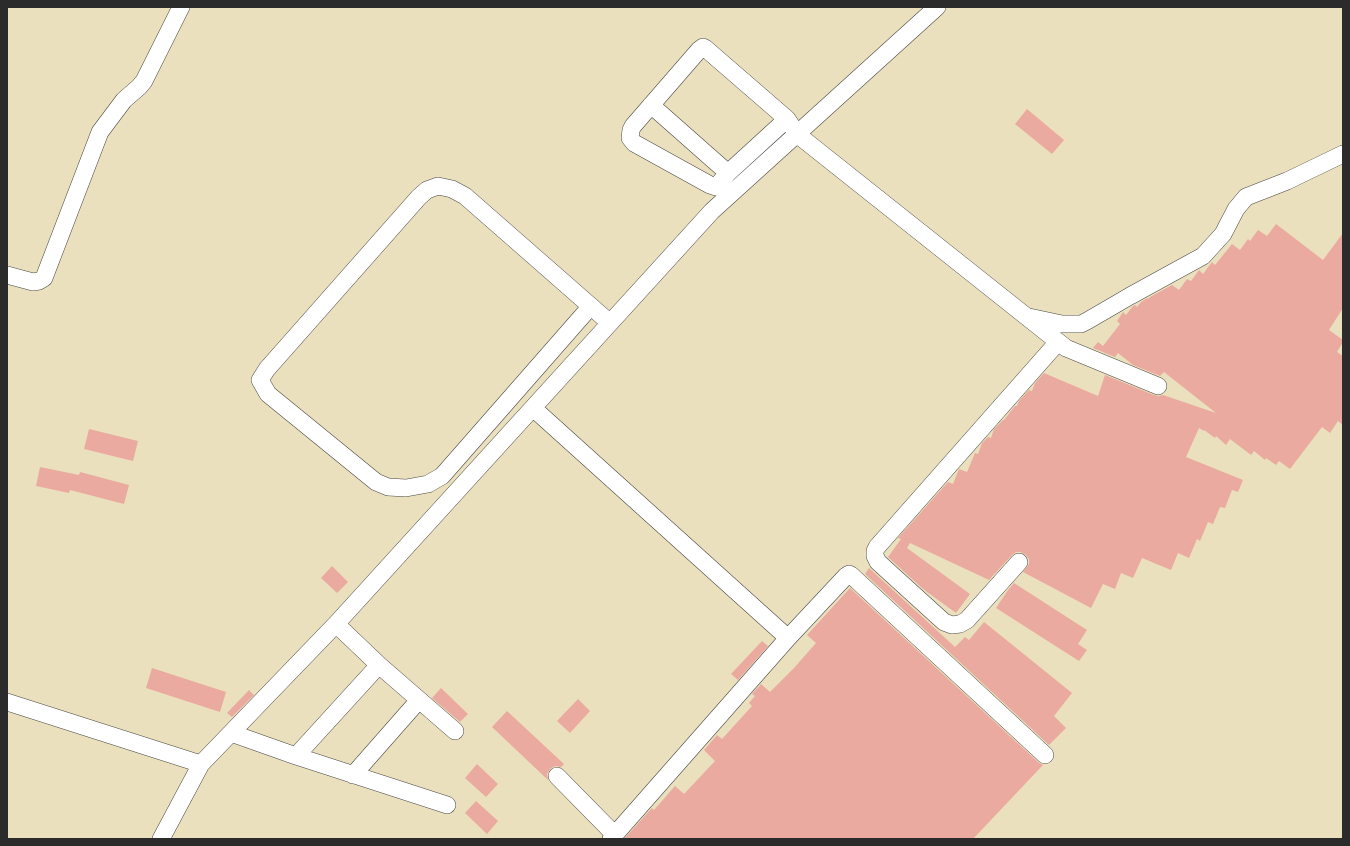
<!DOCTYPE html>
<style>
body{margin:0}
#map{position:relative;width:1350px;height:846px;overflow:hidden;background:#eae0bd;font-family:"Gochi Hand",sans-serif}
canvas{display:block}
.frame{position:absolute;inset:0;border:8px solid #2b2b2b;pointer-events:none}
</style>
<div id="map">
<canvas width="1350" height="846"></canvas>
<div class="frame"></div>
</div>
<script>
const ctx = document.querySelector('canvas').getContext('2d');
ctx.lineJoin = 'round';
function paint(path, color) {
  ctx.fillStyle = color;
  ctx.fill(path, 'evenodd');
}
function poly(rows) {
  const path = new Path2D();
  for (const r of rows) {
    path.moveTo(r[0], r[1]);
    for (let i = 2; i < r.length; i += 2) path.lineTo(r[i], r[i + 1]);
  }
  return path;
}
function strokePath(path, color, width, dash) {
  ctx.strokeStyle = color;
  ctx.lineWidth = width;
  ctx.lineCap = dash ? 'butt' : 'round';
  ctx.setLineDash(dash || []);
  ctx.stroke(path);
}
const building = poly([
 [1027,109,1064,140,1052,154,1015,124],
 [1276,224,1323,260,1343,233,1343,308,1329,330,1343,340,1343,342,1337,352,1343,356,1343,425,1338,421,1330,433,1322,427,1290,469,1279,461,1276,465,1266,458,1265,460,1254,451,1251,455,1230,439,1226,445,1216,436,1215,438,1204,430,1204,431,1199,428,1186,457,1243,480,1238,492,1232,490,1225,508,1220,507,1213,524,1208,522,1200,541,1197,539,1189,558,1178,553,1171,570,1142,558,1133,578,1121,573,1115,589,1103,584,1091,608,1023,572,1029,564,1029,559,1026,555,1021,552,1016,552,1012,555,989,580,910,543,907,548,970,594,956,613,923,589,888,557,901,539,898,538,948,482,953,484,959,469,967,472,975,453,978,454,982,443,988,437,991,438,994,429,1003,420,1004,420,1015,406,1017,406,1019,401,1029,390,1032,391,1035,383,1044,373,1098,396,1105,375,1154,395,1159,396,1163,395,1216,413,1164,372,1160,376,1133,365,1118,353,1115,357,1093,348,1098,342,1103,346,1120,324,1117,321,1123,312,1126,315,1133,306,1135,305,1137,307,1141,302,1147,298,1148,299,1150,297,1172,285,1179,290,1187,279,1191,281,1199,270,1203,274,1212,262,1215,265,1232,244,1240,250,1248,239,1250,241,1258,230,1267,236],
 [89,429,138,441,133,461,84,449],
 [40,467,79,475,80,472,129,485,124,504,70,490,69,493,36,486],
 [332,566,348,582,337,593,321,578],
 [869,568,955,647,965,637,969,640,984,622,1072,693,1054,716,1066,728,1049,745,865,574],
 [1014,583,1087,630,1078,644,1087,650,1079,661,996,608,1008,590],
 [850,588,1038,762,1043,765,973,839,624,839,652,808,654,810,675,786,684,794,715,761,704,750,717,735,722,739,752,706,749,703,755,696,752,694,761,684,770,692,794,668,816,643,807,635],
 [762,641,768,646,738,680,731,674],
 [152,668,226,692,220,712,146,688],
 [441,688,468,714,460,722,432,698],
 [249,690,254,695,232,717,227,713],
 [578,699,590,711,570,733,557,721],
 [507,711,564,764,561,767,555,766,550,769,547,774,548,780,492,727],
 [477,764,498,784,486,797,465,778],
 [476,801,498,821,487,834,465,813]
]);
const minor = poly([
 [651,105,728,173],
 [787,119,728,173,716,187,710,185,634,143,630,138,631,130,633,126,699,50,703,47,705,48,787,119,798,135,1066,348,1158,386],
 [7,275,33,282,39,281,44,278,100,132,124,100,139,87,144,81,181,7],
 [591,306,442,476,428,484,406,488,388,487,376,482,268,394,260,380,267,369,419,197,427,190,438,186,452,189,465,196,610,323],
 [1029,317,1062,324,1081,324,1087,321,1130,296,1203,256,1223,234,1236,209,1246,197,1287,181,1343,154],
 [533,408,788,638,846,576,849,574,851,575,1045,755],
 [1019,562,967,620,960,624,952,625,944,622,878,562,875,556,875,551,877,547,1058,342],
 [336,624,379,665,455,731],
 [7,702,201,764],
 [231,733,296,756,447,805],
 [296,756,379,665],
 [353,775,419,700],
 [557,776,615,835],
 [161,839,201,764,336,624,712,211,937,7],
 [611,839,788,638]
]);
paint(building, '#ebaa9f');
strokePath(minor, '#484641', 18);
strokePath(minor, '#fff', 17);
</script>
